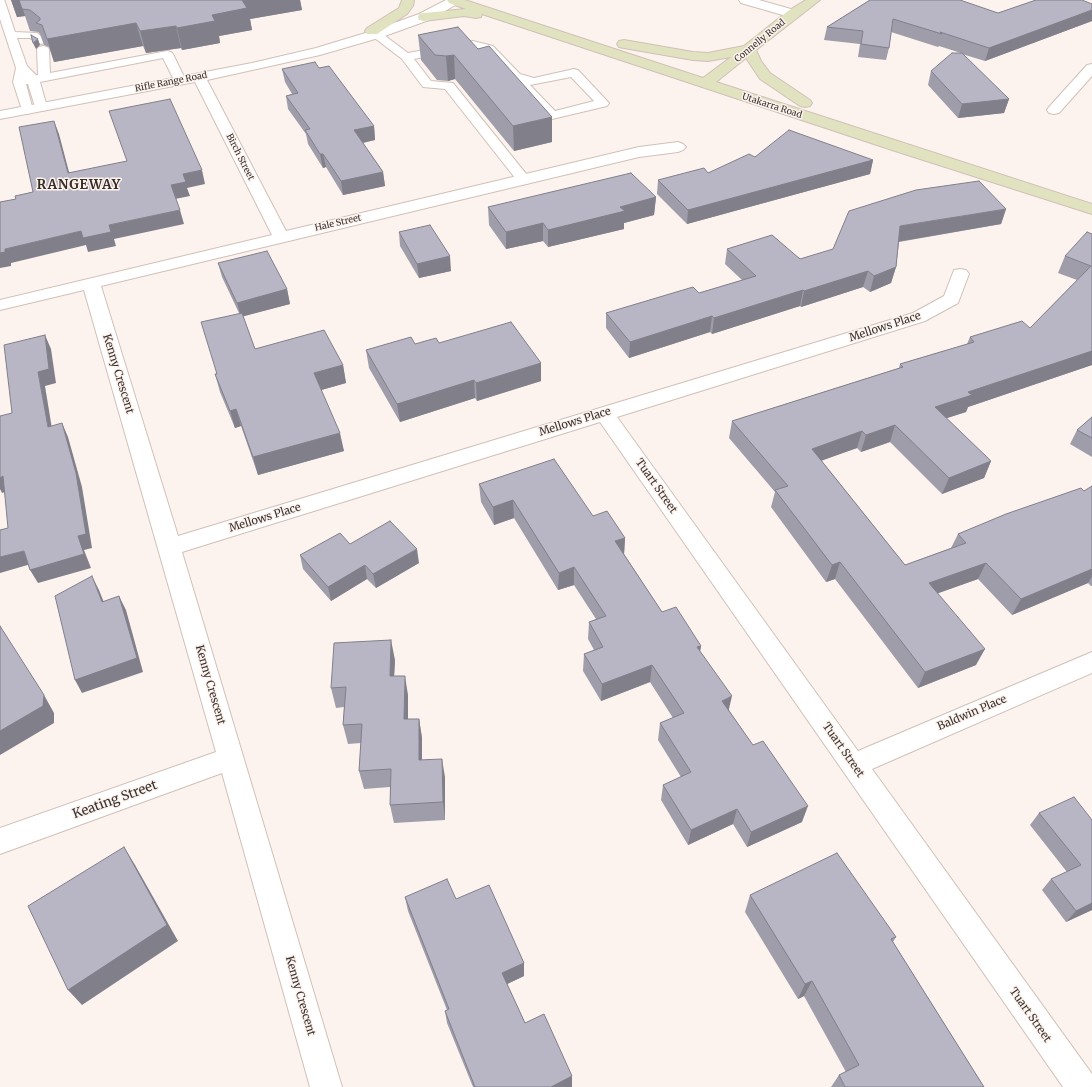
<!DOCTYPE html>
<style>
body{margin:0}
canvas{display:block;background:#fdf3ee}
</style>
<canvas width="1092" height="1087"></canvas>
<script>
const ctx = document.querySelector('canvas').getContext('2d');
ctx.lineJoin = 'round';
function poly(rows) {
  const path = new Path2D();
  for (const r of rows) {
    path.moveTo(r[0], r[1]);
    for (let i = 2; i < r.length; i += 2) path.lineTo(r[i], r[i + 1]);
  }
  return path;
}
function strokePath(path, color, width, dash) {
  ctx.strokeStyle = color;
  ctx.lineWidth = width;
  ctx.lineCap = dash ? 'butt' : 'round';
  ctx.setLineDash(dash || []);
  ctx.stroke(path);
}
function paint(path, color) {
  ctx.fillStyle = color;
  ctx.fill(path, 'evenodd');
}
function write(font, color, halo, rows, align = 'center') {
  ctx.font = font + ' Merriweather,serif';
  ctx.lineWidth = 3;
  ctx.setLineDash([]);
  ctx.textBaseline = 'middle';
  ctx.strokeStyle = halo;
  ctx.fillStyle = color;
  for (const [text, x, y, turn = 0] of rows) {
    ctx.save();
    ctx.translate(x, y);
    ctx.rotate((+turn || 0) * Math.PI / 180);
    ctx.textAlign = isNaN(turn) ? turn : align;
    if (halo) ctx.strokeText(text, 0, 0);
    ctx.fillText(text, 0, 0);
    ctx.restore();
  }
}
const lane = poly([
 [0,0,4,0,5,2,15,32,37,33,47,41,45,43,41,44,30,38,17,38,27,66,36,75,38,75,37,49,39,47,43,46,47,47,49,49,50,73,167,51,171,52,173,54,186,81,184,84,176,84,163,58,40,82,47,107,45,110,41,111,37,110,35,107,28,84,26,84,33,110,31,113,27,114,23,113,13,82,16,68,0,19,0,0],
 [372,28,376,29,408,53,473,41,493,46,520,74,534,78,574,69,578,70,609,103,607,106,552,119,548,118,485,50,473,47,414,59,431,81,453,83,531,180,529,183,524,184,519,183,445,89,423,87,402,59,368,33,366,31,368,29,372,28],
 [571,77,594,101,555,111,530,85,571,77]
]);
const street = poly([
 [446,0,461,0,459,3,429,20,382,37,320,55,207,80,286,231,639,147,678,142,683,144,686,147,683,150,678,152,639,157,101,286,178,536,913,313,944,296,954,270,960,269,966,270,969,274,958,303,925,321,617,417,858,751,1092,652,1092,673,872,769,1092,1074,1092,1087,1063,1087,600,422,182,552,342,1087,310,1087,222,773,0,854,0,828,216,752,84,290,0,310,0,300,272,235,195,82,0,119,0,111,252,63,316,48,372,31,419,14,446,0],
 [739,0,759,0,798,11,799,14,798,17,793,18,741,3,739,0],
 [1092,64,1092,76,1059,113,1054,114,1049,113,1047,110,1049,107,1087,65,1092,64]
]);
const secondary = poly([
 [402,0,414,0,413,6,407,14,377,34,367,34,365,31,367,28,399,8,402,0],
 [447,0,465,0,703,78,731,57,708,61,693,60,624,48,619,47,617,44,619,41,624,40,693,52,708,53,744,46,788,11,806,0,820,0,756,50,761,61,770,73,810,100,812,103,810,106,805,107,800,106,760,79,746,58,716,82,1092,204,1092,214,892,150,482,14,481,17,476,18,464,16,424,21,419,20,418,17,419,14,424,13,466,9,449,3,447,0]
]);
const wall = poly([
 [11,0,300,0,302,10,250,19,252,30,219,36,220,43,182,50,181,48,146,53,143,46,54,62,49,47,44,45,40,34,38,32,30,31,25,16,17,17],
 [870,0,998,13,1092,4,1092,21,985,61,962,54,1009,99,1004,113,958,118,928,85,931,71,961,53,939,46,938,47,891,32,889,48,886,60,858,57,860,44,824,40,827,27],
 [458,27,552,142,514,151,455,79,448,81,437,80,421,60,418,35],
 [319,68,374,126,375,140,363,143,383,172,385,186,343,195,326,167,323,168,308,144,306,134,288,109,286,96,292,94,285,82,282,69],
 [755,157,873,160,870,174,687,224,657,194,658,180,708,173],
 [656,197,654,215,624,223,624,229,548,247,543,241,506,249,489,225,488,207],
 [1006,209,1001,224,899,242,896,267,891,283,870,292,863,287,801,307,800,306,712,334,710,332,629,358,606,328,606,313,699,293,742,280,725,264,727,249,800,259],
 [399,232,451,271,419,278,400,246],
 [1092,234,1092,365,968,407,966,412,946,418,991,461,984,478,942,494,890,442,861,452,857,448,821,460,905,565,951,548,958,534,1084,491,1092,486,1092,586,1091,586,1088,583,1012,615,978,579,938,593,976,665,918,688,835,579,826,582,771,507,775,492,729,438,732,421,899,368,900,364,967,344,970,337,1030,328,1077,280,1058,273,1065,256],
 [218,263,287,289,290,304,243,316,255,349,343,365,346,383,321,390,344,451,258,475,241,426,235,428,220,392,215,374,217,374,239,313,222,277],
 [439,343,541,363,541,381,477,401,475,398,400,422,369,368,366,350,415,344],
 [1092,417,1092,457,1070,444,1077,430],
 [479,484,593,516,625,538,624,554,662,612,701,646,700,651,729,710,802,822,747,847,733,824,688,845,661,800,663,785,681,777,658,740,660,723,673,718,650,682,601,701,583,671,584,654,594,650,588,639,589,622,596,619,574,585,558,590,514,518,494,525,481,502],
 [350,544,419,563,376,588,367,579,331,601,303,569,300,555],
 [395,660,394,676,408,695,408,719,419,719,422,738,422,760,445,777,445,820,394,823,390,805,390,787,364,789,359,771,361,743,348,744,343,725,344,707,336,708,331,688],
 [1039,813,1092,820,1092,910,1066,922,1042,890,1051,879,1067,872,1030,825],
 [750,895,896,937,893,942,984,1087,831,1087,839,1075,846,1072,804,996,798,999,745,912],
 [405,897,456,899,524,963,524,976,507,984,525,1023,572,1087,473,1087,447,1023,445,1011,447,1010,408,911]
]);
const shadedWall = poly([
 [11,0,20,0,25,16,17,17],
 [241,0,300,0,302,10,250,19,252,30,219,36,220,43,182,50,177,28,212,15],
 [1092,10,1092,21,985,61,989,48],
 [136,23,143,46,54,62,47,39],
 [176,26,181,48,146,53,140,31],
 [38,39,40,45,36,49,33,43],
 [454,55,455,79,448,81,446,56],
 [1009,99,1004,113,958,118,962,104],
 [552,117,552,142,514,151,513,126],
 [54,121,59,134,73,187,68,173],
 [374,126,375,140,356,144,354,130],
 [320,154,323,154,326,167,323,168],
 [873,160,870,174,687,224,688,210],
 [202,170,205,184,187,188,190,196,175,199,171,185,183,174],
 [383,172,385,186,343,195,341,181],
 [656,197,654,215,624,223,624,229,548,247,548,230,620,207],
 [1006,209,1001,224,896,242,900,226],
 [180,210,184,224,114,239,116,246,88,252,86,245,11,263,11,266,0,268,0,253,5,249,81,231],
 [543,223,543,241,506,249,506,232],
 [450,256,451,271,419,278,417,264],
 [896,267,891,283,870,292,874,276],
 [868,271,863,287,801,307,804,291],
 [287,289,290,304,241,317,237,303],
 [803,290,800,306,712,334,714,318],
 [712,316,710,332,629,358,630,342],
 [45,335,51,349,56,383,45,386,54,441,48,427,38,372],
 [1092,351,1092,365,968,407,966,412,929,424,935,407,968,392],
 [541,363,541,381,477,401,476,383],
 [343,365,346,383,318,391,314,373],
 [474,380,475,398,400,422,397,404],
 [236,409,241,426,235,428,230,411],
 [62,423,68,437,82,487,92,548,84,550,91,568,38,583,30,570],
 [895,425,890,442,861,452,866,435],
 [862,431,857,448,807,466,812,449],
 [340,433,344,451,258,475,253,457],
 [991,461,984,478,942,494,949,478],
 [3,476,11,490,2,493,0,489,0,478],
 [513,500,514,518,494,525,493,507],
 [625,538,624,555,615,541],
 [417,549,419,563,376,588,373,574],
 [24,551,31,564,0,573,0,557],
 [840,562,835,579,826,582,832,565],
 [986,563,978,579,922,599,929,583],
 [365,565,367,579,331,601,328,587],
 [574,567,574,585,558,590,559,573],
 [1092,569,1092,576,1088,583,1012,615,1021,599],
 [92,576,99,590,109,615,102,602],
 [119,596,126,610,143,672,82,693,75,680],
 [391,640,395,660,393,696,390,676],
 [701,646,698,663,697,647],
 [985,649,976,665,918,688,925,672],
 [652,665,650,682,601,701,602,684],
 [405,676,408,695,408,738,404,719],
 [44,695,54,713,54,723,0,755,0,731],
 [732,696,728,713,722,701],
 [419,719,422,738,422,778,419,760],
 [442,759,445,777,445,820,443,802],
 [808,806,802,822,747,847,751,832],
 [737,809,733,824,688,845,691,830],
 [124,847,135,865,178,941,82,1005,68,990],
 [1092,903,1092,910,1066,922,1076,911],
 [524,963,524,976,503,986,502,973],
 [812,981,804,996,798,999,805,984],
 [572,1076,572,1087,551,1087]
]);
const building = poly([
 [19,0,242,0,247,8,212,15,215,21,177,28,176,26,140,31,136,23,47,39,42,25,36,23,40,20,40,18,30,10,22,9,19,0],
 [870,0,960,0,998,13,1036,0,1082,0,1092,4,1092,10,989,48,940,32,942,34,893,19,889,48,861,44,863,31,827,27,870,0],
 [458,27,478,49,489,46,552,117,513,126,454,55,446,56,435,55,418,35,458,27],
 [31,35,38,39,33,43,31,35],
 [952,53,962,53,1009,99,962,104,931,71,952,53],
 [315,62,319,68,329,66,374,126,354,130,383,172,341,181,323,154,320,154,305,130,310,129,286,96,298,93,282,69,315,62],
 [170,99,202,170,183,174,186,182,171,185,180,210,109,225,111,232,83,238,81,231,5,249,5,252,0,253,0,202,16,199,15,196,33,192,19,127,54,121,68,173,127,161,109,111,170,99],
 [789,130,873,160,688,210,658,180,704,168,708,173,749,154,755,157,789,130],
 [631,173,656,197,620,207,625,211,548,230,543,223,506,232,488,207,631,173],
 [979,181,1006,209,900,226,896,267,874,276,868,271,804,291,803,290,714,318,712,316,630,342,606,313,693,287,699,293,756,276,727,249,772,235,800,259,833,249,849,211,916,190,979,181],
 [430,225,450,256,417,264,399,232,430,225],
 [1087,232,1092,234,1092,351,968,392,972,395,935,407,991,461,949,478,895,425,866,435,862,431,812,449,905,565,966,543,958,534,1006,514,1081,488,1084,491,1092,486,1092,569,1021,599,986,563,929,583,985,649,925,672,840,562,832,565,775,490,788,486,732,421,903,367,900,364,974,342,970,337,1022,321,1030,328,1091,266,1065,256,1087,232],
 [267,251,287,289,237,303,218,263,267,251],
 [242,313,255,349,324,330,343,365,314,373,340,433,253,457,236,409,230,411,215,374,217,374,201,322,242,313],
 [511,322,541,363,476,383,474,380,397,404,366,350,411,337,415,344,436,338,439,343,511,322],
 [45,335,49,369,38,372,48,427,62,423,76,473,86,534,78,536,84,554,30,570,24,551,0,557,0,530,8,528,3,476,0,478,0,416,12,413,4,345,45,335],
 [1092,417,1092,438,1077,430,1092,417],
 [554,459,593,516,607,511,625,538,615,541,662,612,676,607,701,646,697,647,732,696,722,701,753,745,763,741,808,806,751,832,737,809,691,830,663,785,691,772,660,723,684,713,652,665,602,684,584,654,603,647,589,622,606,616,574,567,559,573,513,500,493,507,479,484,554,459],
 [390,521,417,549,373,574,365,565,328,587,300,555,340,533,350,544,390,521],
 [92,576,102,602,119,596,137,658,75,680,55,596,92,576],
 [0,626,44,695,43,706,0,731,0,626],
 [391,640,390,676,405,676,404,719,419,719,419,760,442,759,443,802,390,805,391,769,359,771,362,724,343,725,346,687,331,688,334,643,391,640],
 [1074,797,1092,820,1092,903,1076,911,1051,879,1081,865,1039,813,1074,797],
 [124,847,167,925,68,990,28,906,124,847],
 [837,853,896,937,891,939,984,1087,845,1087,839,1075,859,1065,812,981,805,984,750,895,837,853],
 [447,879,456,899,489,885,524,963,502,973,525,1023,544,1014,572,1076,551,1087,475,1087,445,1011,449,1009,405,897,447,879]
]);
const farStreetnames = [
 ["Connelly Road",760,41,-39],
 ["Rifle Range Road",171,82,-11],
 ["Utakarra Road",772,106,18],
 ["Birch Street",240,157,63],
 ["Hale Street",338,223,-13]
];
const streetNames = [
 ["Mellows Place",885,327,-18],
 ["Kenny Crescent",118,374,73],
 ["Mellows Place",575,422,-17],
 ["Tuart Street",656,486,55],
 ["Mellows Place",265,518,-17],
 ["Kenny Crescent",210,685,74],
 ["Baldwin Place",972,713,-23],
 ["Tuart Street",843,750,55],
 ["Kenny Crescent",300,996,74],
 ["Tuart Street",1030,1015,55]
];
const farDistrictnames = [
 ["RANGEWAY",79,185]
];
const nearStreetnames = [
 ["Keating Street",115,800,-20]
];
strokePath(lane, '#d0c0b8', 2);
strokePath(street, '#d0c0b8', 2);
strokePath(secondary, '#d0c0b8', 2);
paint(lane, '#fff');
paint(street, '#fff');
paint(secondary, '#e1e2bf');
paint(wall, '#9e9da9');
paint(shadedWall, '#817f8a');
paint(building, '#b8b6c5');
strokePath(building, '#817f8a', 1);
write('9px', '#38322f', '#fdf3ee', farStreetnames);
write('11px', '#38322f', '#fdf3ee', streetNames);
ctx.letterSpacing = '1px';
write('bold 13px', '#382c25', '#fdf3ee', farDistrictnames);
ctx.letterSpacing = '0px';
write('13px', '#38322f', '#fdf3ee', nearStreetnames);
</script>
